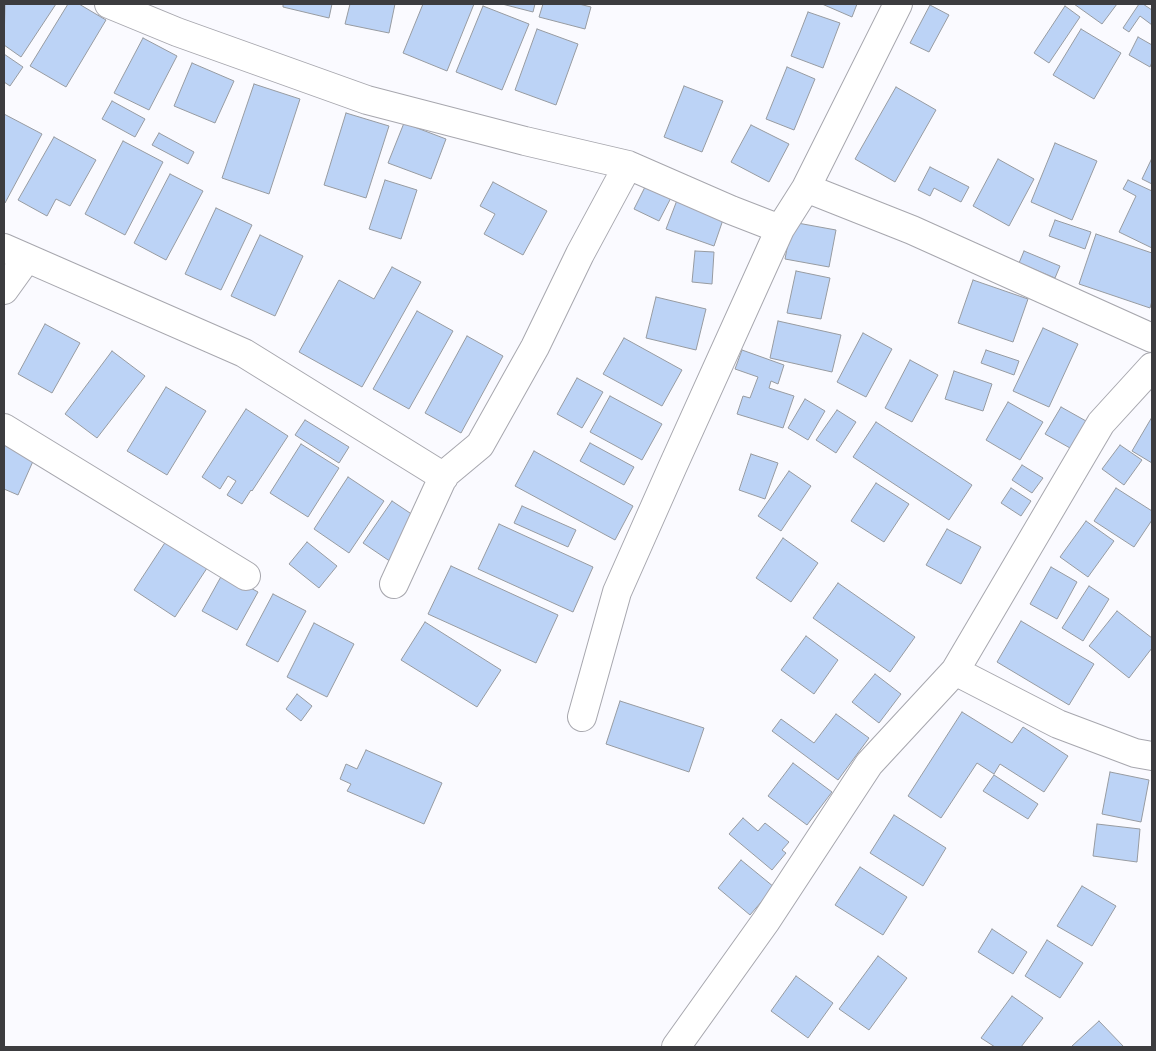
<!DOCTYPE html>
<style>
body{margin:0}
#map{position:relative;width:1156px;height:1051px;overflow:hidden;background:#fafaff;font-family:"Sofia Sans Condensed",sans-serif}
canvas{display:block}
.frame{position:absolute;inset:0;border:5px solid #3c3c3f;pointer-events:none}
</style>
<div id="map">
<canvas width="1156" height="1051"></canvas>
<div class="frame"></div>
</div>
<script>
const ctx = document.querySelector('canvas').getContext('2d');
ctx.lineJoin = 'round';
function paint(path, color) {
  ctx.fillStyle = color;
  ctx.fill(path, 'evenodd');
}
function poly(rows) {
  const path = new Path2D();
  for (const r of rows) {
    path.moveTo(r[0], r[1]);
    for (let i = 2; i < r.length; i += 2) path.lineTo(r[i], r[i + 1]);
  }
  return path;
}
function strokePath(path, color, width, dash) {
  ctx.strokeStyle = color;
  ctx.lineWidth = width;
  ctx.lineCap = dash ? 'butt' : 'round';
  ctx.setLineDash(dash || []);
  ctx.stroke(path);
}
const building = poly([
 [5,4,56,4,21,57,4,45,5,4],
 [68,4,79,4,106,20,66,87,30,66,68,4],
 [283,4,332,4,329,18,283,7,283,4],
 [350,4,395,4,389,33,345,24,350,4],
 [423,4,474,4,447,71,403,53,423,4],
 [502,4,535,4,533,12,502,4],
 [543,4,579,4,591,7,585,29,539,17,543,4],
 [822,4,857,4,852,17,822,4],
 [1074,4,1117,4,1102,24,1074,4],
 [1139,4,1143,4,1152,10,1152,25,1140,16,1129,32,1123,28,1139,4],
 [930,5,949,15,929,52,910,43,930,5],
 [483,6,529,24,502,90,456,72,483,6],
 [1065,6,1080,17,1049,63,1034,53,1065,6],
 [808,12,840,23,823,68,791,56,808,12],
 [537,29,578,44,556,105,515,90,537,29],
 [1081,29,1121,53,1094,99,1053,75,1081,29],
 [1138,37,1152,45,1152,62,1150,67,1129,55,1138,37],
 [143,38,177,56,149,110,114,93,143,38],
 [4,54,23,67,10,86,4,82,4,54],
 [192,63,234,81,215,123,174,106,192,63],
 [787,67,815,79,794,130,766,119,787,67],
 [254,84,300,99,269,194,222,178,254,84],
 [684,86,723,101,702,152,664,137,684,86],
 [896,87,936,110,895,182,855,159,896,87],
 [112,101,145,119,135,137,102,119,112,101],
 [346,113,389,126,366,198,324,185,346,113],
 [4,114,42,134,5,203,4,203,4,114],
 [404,123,446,139,431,179,388,163,404,123],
 [751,125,789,144,769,182,731,162,751,125],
 [159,133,194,152,188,164,152,145,159,133],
 [54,137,96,160,70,206,56,199,47,216,18,200,54,137],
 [123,141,163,162,125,235,85,214,123,141],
 [1055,143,1097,161,1072,220,1031,202,1055,143],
 [1152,158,1152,184,1142,179,1152,158],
 [998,159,1034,179,1009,226,973,206,998,159],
 [930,167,969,187,961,202,934,188,930,196,918,190,930,167],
 [170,174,203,191,166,260,134,243,170,174],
 [649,179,674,192,659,221,634,209,649,179],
 [385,180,417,190,401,239,369,229,385,180],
 [1128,180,1152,191,1152,248,1119,232,1136,196,1123,189,1128,180],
 [493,182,547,211,523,255,484,234,495,214,480,206,493,182],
 [679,195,726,211,714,246,666,229,679,195],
 [216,208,252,225,221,290,185,274,216,208],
 [1055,220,1091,232,1085,249,1049,236,1055,220],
 [792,222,836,230,829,267,785,259,792,222],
 [1096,234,1152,253,1152,301,1150,308,1079,284,1096,234],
 [260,235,303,256,275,316,231,296,260,235],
 [695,251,714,252,712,284,692,282,695,251],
 [1024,251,1060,266,1055,278,1019,263,1024,251],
 [392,267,421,282,362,387,299,352,339,280,374,299,392,267],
 [796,271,830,278,821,319,787,313,796,271],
 [973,280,1028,299,1013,342,958,323,973,280],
 [656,297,706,309,696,350,646,338,656,297],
 [417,311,453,331,409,409,373,389,417,311],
 [778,321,841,335,832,372,770,358,778,321],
 [45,324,80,343,52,393,18,374,45,324],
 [1043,328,1078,344,1049,407,1013,391,1043,328],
 [863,333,892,349,866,397,837,382,863,333],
 [467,336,503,356,461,433,425,413,467,336],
 [624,338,682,370,662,406,603,374,624,338],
 [742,350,784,365,778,384,771,381,769,388,794,396,783,428,737,414,743,396,750,398,758,377,735,369,742,350],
 [986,350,1019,361,1014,375,981,363,986,350],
 [112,351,145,376,97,438,65,414,112,351],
 [910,360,938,375,912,422,885,408,910,360],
 [954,371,992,384,983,411,945,399,954,371],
 [577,378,603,392,582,428,557,414,577,378],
 [166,387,206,411,167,475,127,451,166,387],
 [610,396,662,424,642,460,590,432,610,396],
 [805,399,825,411,808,440,788,428,805,399],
 [1008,402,1043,422,1020,460,986,440,1008,402],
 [1061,407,1086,421,1070,448,1045,434,1061,407],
 [246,409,288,436,252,491,251,490,242,504,227,495,236,481,228,476,220,489,202,477,246,409],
 [837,410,856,422,836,453,816,440,837,410],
 [1152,417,1152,463,1132,451,1152,417],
 [305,420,349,447,339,463,295,435,305,420],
 [876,422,972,485,949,520,853,457,876,422],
 [4,435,38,450,18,495,4,489,4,435],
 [590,443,634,467,624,485,580,461,590,443],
 [301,444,339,468,308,517,270,493,301,444],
 [1120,445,1142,460,1124,485,1102,469,1120,445],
 [534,451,633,506,615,540,515,486,534,451],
 [751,454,778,463,765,499,739,490,751,454],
 [1022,465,1043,478,1032,493,1012,480,1022,465],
 [789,471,811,486,781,531,758,516,789,471],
 [348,477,384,501,349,553,314,529,348,477],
 [876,483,909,504,884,542,851,521,876,483],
 [1011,488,1031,501,1021,516,1001,503,1011,488],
 [1116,488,1152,511,1152,520,1134,547,1094,521,1116,488],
 [392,501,422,521,394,564,363,543,392,501],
 [522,506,576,530,568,547,514,523,522,506],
 [1086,521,1114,541,1088,577,1060,557,1086,521],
 [499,524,593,567,573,612,478,569,499,524],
 [947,529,981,547,961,584,926,565,947,529],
 [170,535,211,562,175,617,134,590,170,535],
 [783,538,818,563,791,602,756,578,783,538],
 [307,542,337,566,319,588,289,564,307,542],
 [451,566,558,615,536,663,428,614,451,566],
 [1051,567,1077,582,1057,619,1030,604,1051,567],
 [223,573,258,592,237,630,202,611,223,573],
 [838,583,915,637,890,672,813,618,838,583],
 [1089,586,1109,599,1083,641,1062,628,1089,586],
 [273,594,306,611,278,662,246,645,273,594],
 [1117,611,1152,638,1152,648,1129,678,1089,646,1117,611],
 [1021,621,1094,664,1069,705,997,662,1021,621],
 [425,622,501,670,477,707,401,660,425,622],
 [314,623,354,644,327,697,287,677,314,623],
 [806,636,838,660,814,694,781,670,806,636],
 [875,674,901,694,879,723,852,702,875,674],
 [297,694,312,706,301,721,286,709,297,694],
 [620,701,704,728,689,772,606,744,620,701],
 [962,712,1012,743,1023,727,1068,756,1044,792,1000,764,994,774,977,763,941,818,908,796,962,712],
 [836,714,869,738,838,780,772,731,781,719,814,743,836,714],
 [366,750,442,783,424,824,347,791,351,784,340,779,346,764,357,769,366,750],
 [793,763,832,792,807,825,768,796,793,763],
 [1110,772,1149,780,1141,822,1102,814,1110,772],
 [994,775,1038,804,1028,819,983,791,994,775],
 [894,815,946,848,923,886,870,853,894,815],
 [743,818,758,831,765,823,789,842,782,850,786,853,772,870,729,834,743,818],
 [1097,824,1140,829,1137,862,1093,856,1097,824],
 [741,860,774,887,750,915,718,888,741,860],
 [860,867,907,897,883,935,835,905,860,867],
 [1082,886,1116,906,1092,946,1057,926,1082,886],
 [992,929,1027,952,1013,974,978,952,992,929],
 [1047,940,1083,963,1060,998,1025,976,1047,940],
 [878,956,907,978,869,1030,839,1009,878,956],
 [796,976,833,1003,808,1038,771,1011,796,976],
 [1012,996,1043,1018,1021,1047,995,1047,981,1038,1012,996],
 [1099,1021,1124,1047,1073,1047,1072,1046,1099,1021]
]);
const minor = poly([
 [109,4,177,32,367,100,525,141,628,165,731,210,780,229],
 [806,188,912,230,1152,338],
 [4,248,244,353,444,477],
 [4,290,27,258],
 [4,428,246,576],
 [394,584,444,475,480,445,535,347,580,254,628,165],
 [955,671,1058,724,1135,753,1152,756],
 [582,717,617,592,672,468,780,229,806,188,898,4],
 [676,1047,766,921,869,764,955,671,1101,423,1152,367]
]);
paint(building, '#bcd3f6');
strokePath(building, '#979ba1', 1);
strokePath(minor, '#a7a7ae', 30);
strokePath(minor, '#fff', 28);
</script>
